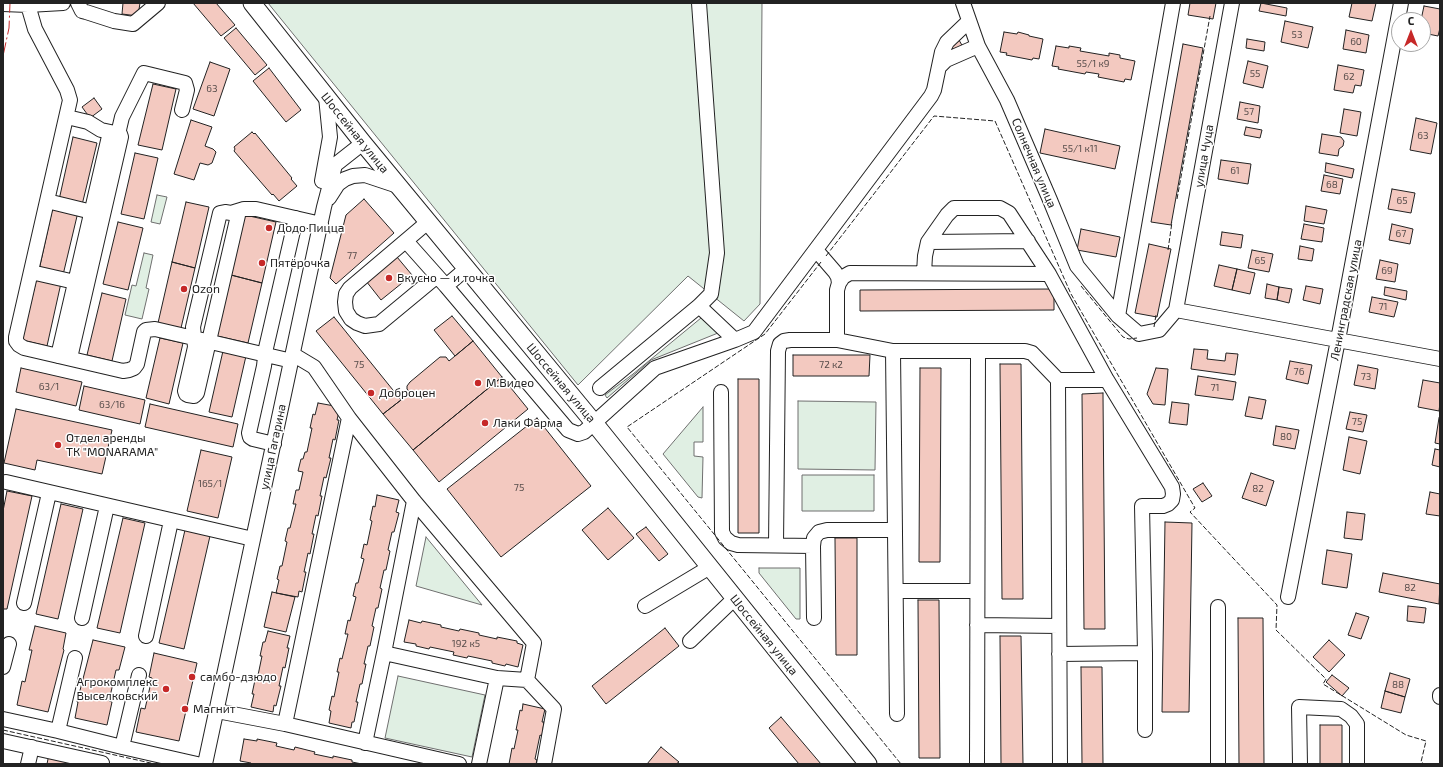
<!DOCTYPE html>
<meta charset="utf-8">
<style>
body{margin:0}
#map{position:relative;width:1443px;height:767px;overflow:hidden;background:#fff;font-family:"Exo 2",sans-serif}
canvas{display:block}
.frame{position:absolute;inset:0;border:4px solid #222;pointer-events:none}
.north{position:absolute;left:1391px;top:12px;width:40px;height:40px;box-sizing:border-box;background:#fff;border:1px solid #a7a7a7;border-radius:50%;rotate:0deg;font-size:11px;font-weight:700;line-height:16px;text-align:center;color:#222}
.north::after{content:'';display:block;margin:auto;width:14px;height:18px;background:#c62828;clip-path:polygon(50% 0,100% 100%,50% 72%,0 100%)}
</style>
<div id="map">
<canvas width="1443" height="767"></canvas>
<div class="frame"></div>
<div class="north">С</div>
</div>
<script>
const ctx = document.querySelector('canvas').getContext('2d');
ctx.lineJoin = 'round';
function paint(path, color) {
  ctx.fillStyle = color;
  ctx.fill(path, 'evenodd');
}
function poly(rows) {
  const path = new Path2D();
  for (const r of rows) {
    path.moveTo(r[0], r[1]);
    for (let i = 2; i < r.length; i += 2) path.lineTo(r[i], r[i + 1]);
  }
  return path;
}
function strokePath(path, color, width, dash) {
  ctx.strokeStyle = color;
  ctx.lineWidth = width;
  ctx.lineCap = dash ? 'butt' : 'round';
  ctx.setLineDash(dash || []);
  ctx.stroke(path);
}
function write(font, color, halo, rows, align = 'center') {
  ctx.font = font + ' "Exo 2",sans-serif';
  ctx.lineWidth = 3;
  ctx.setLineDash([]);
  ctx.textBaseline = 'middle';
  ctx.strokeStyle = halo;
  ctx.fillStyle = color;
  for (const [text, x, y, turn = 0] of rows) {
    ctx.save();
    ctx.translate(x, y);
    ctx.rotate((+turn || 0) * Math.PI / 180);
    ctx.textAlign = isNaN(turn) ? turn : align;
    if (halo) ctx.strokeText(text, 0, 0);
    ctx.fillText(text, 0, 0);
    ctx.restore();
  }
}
const green = poly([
 [268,3,762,3,760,304,744,321,688,276,578,385,268,3],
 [157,195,167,197,160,224,151,222,157,195],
 [144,253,153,255,146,288,149,289,142,319,125,315,132,285,136,286,144,253],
 [701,318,702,318,718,333,651,360,607,398,605,395,633,374,701,318],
 [798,401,876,402,875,470,798,469,798,401],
 [703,407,703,442,694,442,694,456,703,457,702,498,698,497,663,454,703,407],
 [874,475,874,511,802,511,802,475,874,475],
 [426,537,482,605,416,586,426,537],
 [759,568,800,568,800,619,796,619,759,573,759,568],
 [398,676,485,695,472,757,385,738,398,676]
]);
const building = poly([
 [123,3,140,3,138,16,122,14,123,3],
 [193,3,216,3,235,25,221,36,193,3],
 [1190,3,1216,3,1213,19,1188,15,1190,3],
 [1261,3,1287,8,1286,16,1259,11,1261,3],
 [1352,3,1376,3,1372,21,1349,17,1352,3],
 [1424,6,1440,9,1440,28,1438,36,1423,33,1423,20,1421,20,1424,6],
 [1285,21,1313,27,1308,48,1281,42,1285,21],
 [236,28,267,65,255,75,224,38,236,28],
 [1346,30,1369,35,1366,53,1343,49,1346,30],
 [1004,32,1017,34,1018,32,1029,35,1029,36,1043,39,1039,59,1033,58,1032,60,1006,55,1007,53,1000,52,1004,32],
 [1247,39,1265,42,1264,51,1246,48,1247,39],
 [959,40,963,47,954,52,950,44,959,40],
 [1183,44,1203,48,1171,225,1151,222,1183,44],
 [1056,46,1069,48,1069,46,1081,48,1080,51,1109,56,1109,53,1120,55,1120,58,1135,61,1131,80,1125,79,1124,82,1098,77,1099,74,1086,72,1085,74,1058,69,1059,67,1052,66,1056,46],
 [1248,61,1268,66,1263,88,1243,83,1248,61],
 [210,62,230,69,214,116,193,109,210,62],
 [1338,65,1364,70,1361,86,1355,85,1353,93,1334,90,1338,65],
 [269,68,301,110,286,122,253,81,269,68],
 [153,84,176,89,162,150,138,145,153,84],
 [94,98,102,109,90,118,82,107,94,98],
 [1240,102,1260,106,1258,123,1237,119,1240,102],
 [1344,109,1361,112,1357,136,1340,133,1344,109],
 [1416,118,1437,123,1431,154,1410,150,1416,118],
 [191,120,212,127,205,146,213,149,216,152,212,163,208,165,200,163,194,180,174,174,191,120],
 [1246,127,1262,130,1260,138,1244,135,1246,127],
 [1045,129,1120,146,1115,169,1040,153,1045,129],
 [252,132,254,134,255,133,292,178,291,179,297,186,279,201,273,194,272,195,234,151,235,149,234,147,252,132],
 [1322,134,1341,137,1344,141,1343,146,1339,149,1338,156,1319,153,1322,134],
 [73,137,97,143,82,205,59,200,73,137],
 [135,153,158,158,144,219,121,214,135,153],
 [1221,160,1251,164,1248,184,1218,179,1221,160],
 [1326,163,1354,169,1352,178,1325,172,1326,163],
 [1324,175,1343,179,1340,194,1321,191,1324,175],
 [1392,189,1415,193,1411,213,1388,209,1392,189],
 [364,199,394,233,336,284,330,278,346,215,364,199],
 [186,202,209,207,195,268,172,262,186,202],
 [53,206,78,212,63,275,39,270,53,206],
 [1306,206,1327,210,1324,224,1304,221,1306,206],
 [245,215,276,222,262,283,231,275,245,215],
 [118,222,143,228,128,290,103,284,118,222],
 [1304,224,1324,228,1322,242,1301,239,1304,224],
 [1392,224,1413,229,1410,244,1389,240,1392,224],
 [1081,229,1120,237,1116,257,1077,250,1081,229],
 [1222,232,1243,235,1241,248,1220,245,1222,232],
 [1149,244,1171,249,1157,317,1135,313,1149,244],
 [1300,246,1314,249,1312,261,1298,259,1300,246],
 [1252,250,1273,254,1269,272,1248,268,1252,250],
 [397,257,412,275,381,300,366,281,397,257],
 [1380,260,1398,264,1395,282,1376,279,1380,260],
 [172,262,195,268,181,328,158,323,172,262],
 [1219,265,1237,269,1232,290,1214,286,1219,265],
 [1237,269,1255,273,1250,294,1232,290,1237,269],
 [231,275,262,283,248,343,217,336,231,275],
 [37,277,61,283,47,346,22,340,37,277],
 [1267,284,1279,287,1277,300,1265,298,1267,284],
 [1306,286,1323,289,1320,304,1303,300,1306,286],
 [1279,287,1292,289,1289,303,1277,300,1279,287],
 [1385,287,1407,291,1406,300,1384,295,1385,287],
 [1054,289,1054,310,860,311,860,290,1054,289],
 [102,293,126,299,112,361,87,355,102,293],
 [1372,297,1398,302,1394,317,1369,312,1372,297],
 [452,316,473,341,455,356,434,330,452,316],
 [334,317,401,400,383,414,316,331,334,317],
 [160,338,183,343,169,404,146,398,160,338],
 [473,341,502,377,413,450,383,414,410,393,407,389,407,386,410,382,440,357,446,357,449,361,473,341],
 [1194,349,1208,350,1207,359,1225,361,1226,353,1238,354,1235,375,1191,369,1194,349],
 [223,351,246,356,232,417,209,412,223,351],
 [793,355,870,355,869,376,793,376,793,355],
 [1290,361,1312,365,1308,384,1286,379,1290,361],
 [1000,364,1021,364,1023,599,1002,599,1000,364],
 [1358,365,1378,369,1375,389,1354,385,1358,365],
 [21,368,82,382,76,406,16,392,21,368],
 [920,368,941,368,940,562,919,562,920,368],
 [1156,368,1168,369,1165,405,1153,404,1147,394,1156,368],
 [1198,376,1236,382,1233,400,1195,395,1198,376],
 [502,377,528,409,439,482,413,450,502,377],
 [738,379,759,379,759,533,738,533,738,379],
 [1423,380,1440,383,1440,403,1439,411,1418,407,1423,380],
 [84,386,145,400,140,424,79,410,84,386],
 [1103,393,1105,629,1084,629,1082,394,1103,393],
 [1249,397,1266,400,1262,419,1245,416,1249,397],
 [1172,402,1189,404,1187,425,1169,423,1172,402],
 [318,403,340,407,337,420,339,420,335,440,333,439,329,458,331,458,326,478,324,477,320,496,322,496,318,516,316,515,312,534,314,534,310,554,308,553,304,572,306,572,302,592,299,591,298,597,276,593,279,580,277,579,280,566,282,566,287,542,285,541,288,528,290,528,296,504,293,504,296,490,299,490,303,472,298,471,301,459,303,459,305,452,307,452,312,428,310,428,313,414,315,415,318,403],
 [150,404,238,424,233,447,145,427,150,404],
 [16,409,112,430,102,474,37,460,35,470,4,463,16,409],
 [1350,412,1367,415,1363,432,1346,429,1350,412],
 [537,418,591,486,501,557,447,489,537,418],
 [1439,418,1440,419,1440,444,1435,443,1439,418],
 [1276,426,1299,430,1295,449,1273,445,1276,426],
 [1349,437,1367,441,1360,474,1343,470,1349,437],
 [1435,449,1440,450,1440,467,1432,465,1435,449],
 [201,450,232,457,218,518,187,511,201,450],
 [1251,473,1274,481,1266,506,1242,498,1251,473],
 [1203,483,1212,496,1202,502,1193,489,1203,483],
 [7,491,32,496,7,609,3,609,3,511,7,491],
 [1430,492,1440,494,1440,516,1426,514,1430,492],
 [377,495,399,500,396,512,399,513,394,532,392,532,388,550,390,551,386,570,384,570,380,588,382,589,378,608,376,608,372,626,374,627,370,646,368,646,364,664,366,664,362,684,360,684,356,702,358,702,354,722,352,722,351,728,329,723,331,711,329,710,332,696,334,697,339,672,337,672,340,658,342,659,348,634,345,634,348,620,350,621,356,597,353,596,356,583,358,583,364,559,361,558,364,544,367,545,372,521,370,520,373,506,375,507,377,495],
 [61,504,83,509,58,619,36,614,61,504],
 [608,508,634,538,608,560,582,530,608,508],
 [1347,512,1365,514,1362,540,1344,538,1347,512],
 [123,518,145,523,120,633,97,628,123,518],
 [1165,522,1192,523,1189,712,1162,712,1165,522],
 [646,527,668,554,659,561,636,534,646,527],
 [185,530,210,536,184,649,159,643,185,530],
 [835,538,857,538,857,655,836,655,835,538],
 [1327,550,1352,554,1347,588,1322,584,1327,550],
 [1383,573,1440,584,1439,604,1379,592,1383,573],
 [272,592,295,597,286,632,264,627,272,592],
 [918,600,939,600,940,758,919,758,918,600],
 [1408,606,1426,608,1424,623,1407,621,1408,606],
 [1356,613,1369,617,1361,639,1348,635,1356,613],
 [1238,618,1263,618,1264,764,1239,764,1238,618],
 [409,620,421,623,422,621,441,625,441,627,459,631,460,629,479,633,479,635,497,639,497,637,517,641,517,643,523,645,518,667,506,664,505,666,492,663,492,661,468,656,467,658,453,655,454,652,430,647,429,649,416,646,416,644,404,642,409,620],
 [35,626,66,633,63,649,64,650,48,712,17,705,22,681,25,682,32,650,29,650,35,626],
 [665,628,679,646,606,704,592,686,665,628],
 [268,631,290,636,287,648,289,648,285,668,283,667,279,686,281,686,276,706,274,705,273,712,251,707,254,694,252,694,255,680,257,680,262,656,260,656,263,642,265,642,268,631],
 [1000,636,1021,636,1023,764,1001,764,1000,636],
 [93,640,125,647,119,670,116,670,109,701,112,702,107,725,75,718,78,702,77,702,93,640],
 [1329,640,1345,655,1329,672,1313,657,1329,640],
 [154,653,197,663,179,741,136,732,141,708,145,709,152,678,149,677,154,653],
 [1081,667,1102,667,1103,764,1082,764,1081,667],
 [1390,673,1410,679,1405,697,1385,691,1390,673],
 [1332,675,1349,688,1342,696,1326,682,1332,675],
 [1385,691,1405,697,1401,713,1381,708,1385,691],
 [523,704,545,709,542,722,544,722,542,736,540,735,535,759,537,760,536,764,509,764,512,748,514,749,518,730,516,730,520,710,522,711,523,704],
 [781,717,821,764,799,764,769,728,781,717],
 [1320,725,1342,725,1342,764,1320,764,1320,725],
 [244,739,257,741,257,739,277,743,276,746,294,750,295,747,315,752,314,754,333,758,333,756,352,760,352,762,362,764,251,764,251,763,240,761,244,739],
 [661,747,679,762,676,764,647,764,661,747],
 [49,754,80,764,47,764,49,754]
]);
const minor = poly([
 [78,3,82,11,86,12,114,21,133,24,158,3],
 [963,3,978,46,1007,100,1050,200,1077,266,1118,316,1139,334,1159,330,1176,310,1232,3],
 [3,4,28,5,63,3],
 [28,5,35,29,67,90,70,100,16,337,16,341,19,345,24,348,123,371,129,370,134,368,137,364,144,332,146,330,155,329,292,361],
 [939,67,946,60,978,46],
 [67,117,88,122,101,130,120,134,121,137,70,358],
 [118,134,122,117,144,73,185,83,187,90,182,110],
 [322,181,330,137,326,97],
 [329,198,338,184,345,179,353,176,365,175,398,186],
 [47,201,92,212],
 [239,211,197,393,194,396,188,395,186,394,185,391,195,347,193,327,220,213,225,212,231,213,244,209,256,209,321,224],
 [422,227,350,288,346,294,345,302,346,311,351,319,357,323,365,326,379,324,437,276],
 [406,241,446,286,568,430,578,434,584,432,655,368,735,340,754,332,931,96,934,90,942,52,947,42,969,21],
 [928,242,1028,241],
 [816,250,835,272,838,277,839,283],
 [31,272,75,282],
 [924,273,925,256,928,242,947,215,954,208,1000,208,1009,213,1049,274,1107,380,1172,487,1173,494,1172,500,1168,504,1163,506,1142,506,1145,653],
 [446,286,466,269],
 [699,306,735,340],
 [1176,310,1440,359],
 [1118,316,1173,3],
 [837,340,837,290,839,283,843,277,850,273,1049,274],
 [893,351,897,714],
 [294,355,314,367,349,418],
 [58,356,110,132],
 [1058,380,1107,380],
 [600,388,699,306,711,294,717,253,699,3],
 [721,392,722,532,725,538,731,543,738,545,813,546],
 [274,444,253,439,250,437,249,433,264,366,266,348,296,218],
 [6,482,253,539],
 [776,545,778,351,780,344,784,341,790,340,837,340,893,351,1025,351,1032,353,1058,380,1060,764],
 [896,591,977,591],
 [1288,597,1338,340,1401,3],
 [24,603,49,493],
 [645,606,710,567],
 [1218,607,1218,764],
 [82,618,107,506],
 [814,618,813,546,814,538,819,532,827,530,895,530],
 [977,625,1059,626],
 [146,636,171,521],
 [690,641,735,598],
 [384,653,414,501],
 [1059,654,1145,653,1145,730],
 [75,658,58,731,122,747],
 [3,667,9,644],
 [139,675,122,747,197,764],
 [527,680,554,709,544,764],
 [1440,695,1440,697],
 [217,711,285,724,459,764],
 [3,719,58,731],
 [285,724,349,418,414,501,534,643,527,680,497,678],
 [3,741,102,763],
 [365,743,384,653,497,678,479,764],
 [28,764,32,747],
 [205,764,324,207,335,165,363,143],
 [977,764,978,351],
 [1300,764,1299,707,1341,709,1351,716,1357,724,1357,764]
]);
const major = poly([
 [252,3,363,143,595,424,868,764]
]);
const fence = poly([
 [1177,199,1210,16],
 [1168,250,1172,222],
 [826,256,934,116,995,121,1071,294,1195,508,1190,512,1277,605,1276,630,1326,679,1323,684,1406,735,1426,741,1421,762,1424,764],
 [821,262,765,334,627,427,901,764],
 [1081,286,1123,337,1129,339,1137,338],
 [1154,327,1156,315],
 [3,730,155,764]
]);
const power = poly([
 [3,56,9,28,10,3]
]);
const markers = [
 [269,228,4,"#c62828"],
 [262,263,4,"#c62828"],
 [389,278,4,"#c62828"],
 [184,289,4,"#c62828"],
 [478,383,4,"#c62828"],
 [371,393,4,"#c62828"],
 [485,423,4,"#c62828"],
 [58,445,4,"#c62828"],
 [192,677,4,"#c62828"],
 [166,689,4,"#c62828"],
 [185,709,4,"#c62828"]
];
const numberNames = [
 ["53",1297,35],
 ["60",1356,42],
 ["55/1 к9",1093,64],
 ["55",1255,74],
 ["62",1349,77],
 ["63",212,89],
 ["57",1249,112],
 ["63",1423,136],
 ["55/1 к11",1080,149],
 ["61",1235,171],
 ["68",1332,185],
 ["65",1402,201],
 ["67",1401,234],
 ["77",352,256],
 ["65",1260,261],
 ["69",1387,271],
 ["71",1383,307],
 ["75",359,365],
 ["72 к2",831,365],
 ["76",1299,372],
 ["73",1366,377],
 ["63/1",49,387],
 ["71",1215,388],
 ["63/16",112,405],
 ["75",1357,422],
 ["80",1286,437],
 ["165/1",210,484],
 ["75",519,488],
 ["82",1258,489],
 ["82",1410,588],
 ["192 к5",466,644],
 ["88",1398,685]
];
const streetNames = [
 ["Шоссейная улица",355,133,51],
 ["улица Чуца",1204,156,-80],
 ["Солнечная улица",1034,163,67],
 ["Ленинградская улица",1346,300,-79],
 ["Шоссейная улица",561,383,50],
 ["улица Гагарина",273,447,-78],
 ["Шоссейная улица",764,635,51]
];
const poiNames = [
 ["Додо Пицца",277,228],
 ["Пятёрочка",270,263],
 ["Вкусно — и точка",397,278],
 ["Ozon",192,289],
 ["М.Видео",486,383],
 ["Доброцен",379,393],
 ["Лаки Фарма",493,423],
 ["Отдел аренды",66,438],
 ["ТК \"MONARAMA\"",66,452],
 ["самбо-дзюдо",200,677],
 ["Агрокомплекс",158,682,"right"],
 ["Выселковский",158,696,"right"],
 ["Магнит",193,709]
];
paint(green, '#e0efe3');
strokePath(green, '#6f6f6f', 1);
paint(building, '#f3c9c0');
strokePath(building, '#222', 1);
strokePath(minor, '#222', 16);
strokePath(major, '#222', 19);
strokePath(minor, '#fff', 14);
strokePath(major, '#fff', 17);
strokePath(fence, '#222', 1, [5, 2]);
strokePath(power, '#c62828', 1, [14, 3, 2, 3]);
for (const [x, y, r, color] of markers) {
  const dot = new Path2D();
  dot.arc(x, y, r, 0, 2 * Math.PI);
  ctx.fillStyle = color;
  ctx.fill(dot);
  strokePath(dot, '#fff', 1.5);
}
write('10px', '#564c4a', null, numberNames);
write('12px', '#222', '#fff', streetNames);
write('12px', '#222', '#fff', poiNames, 'left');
</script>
